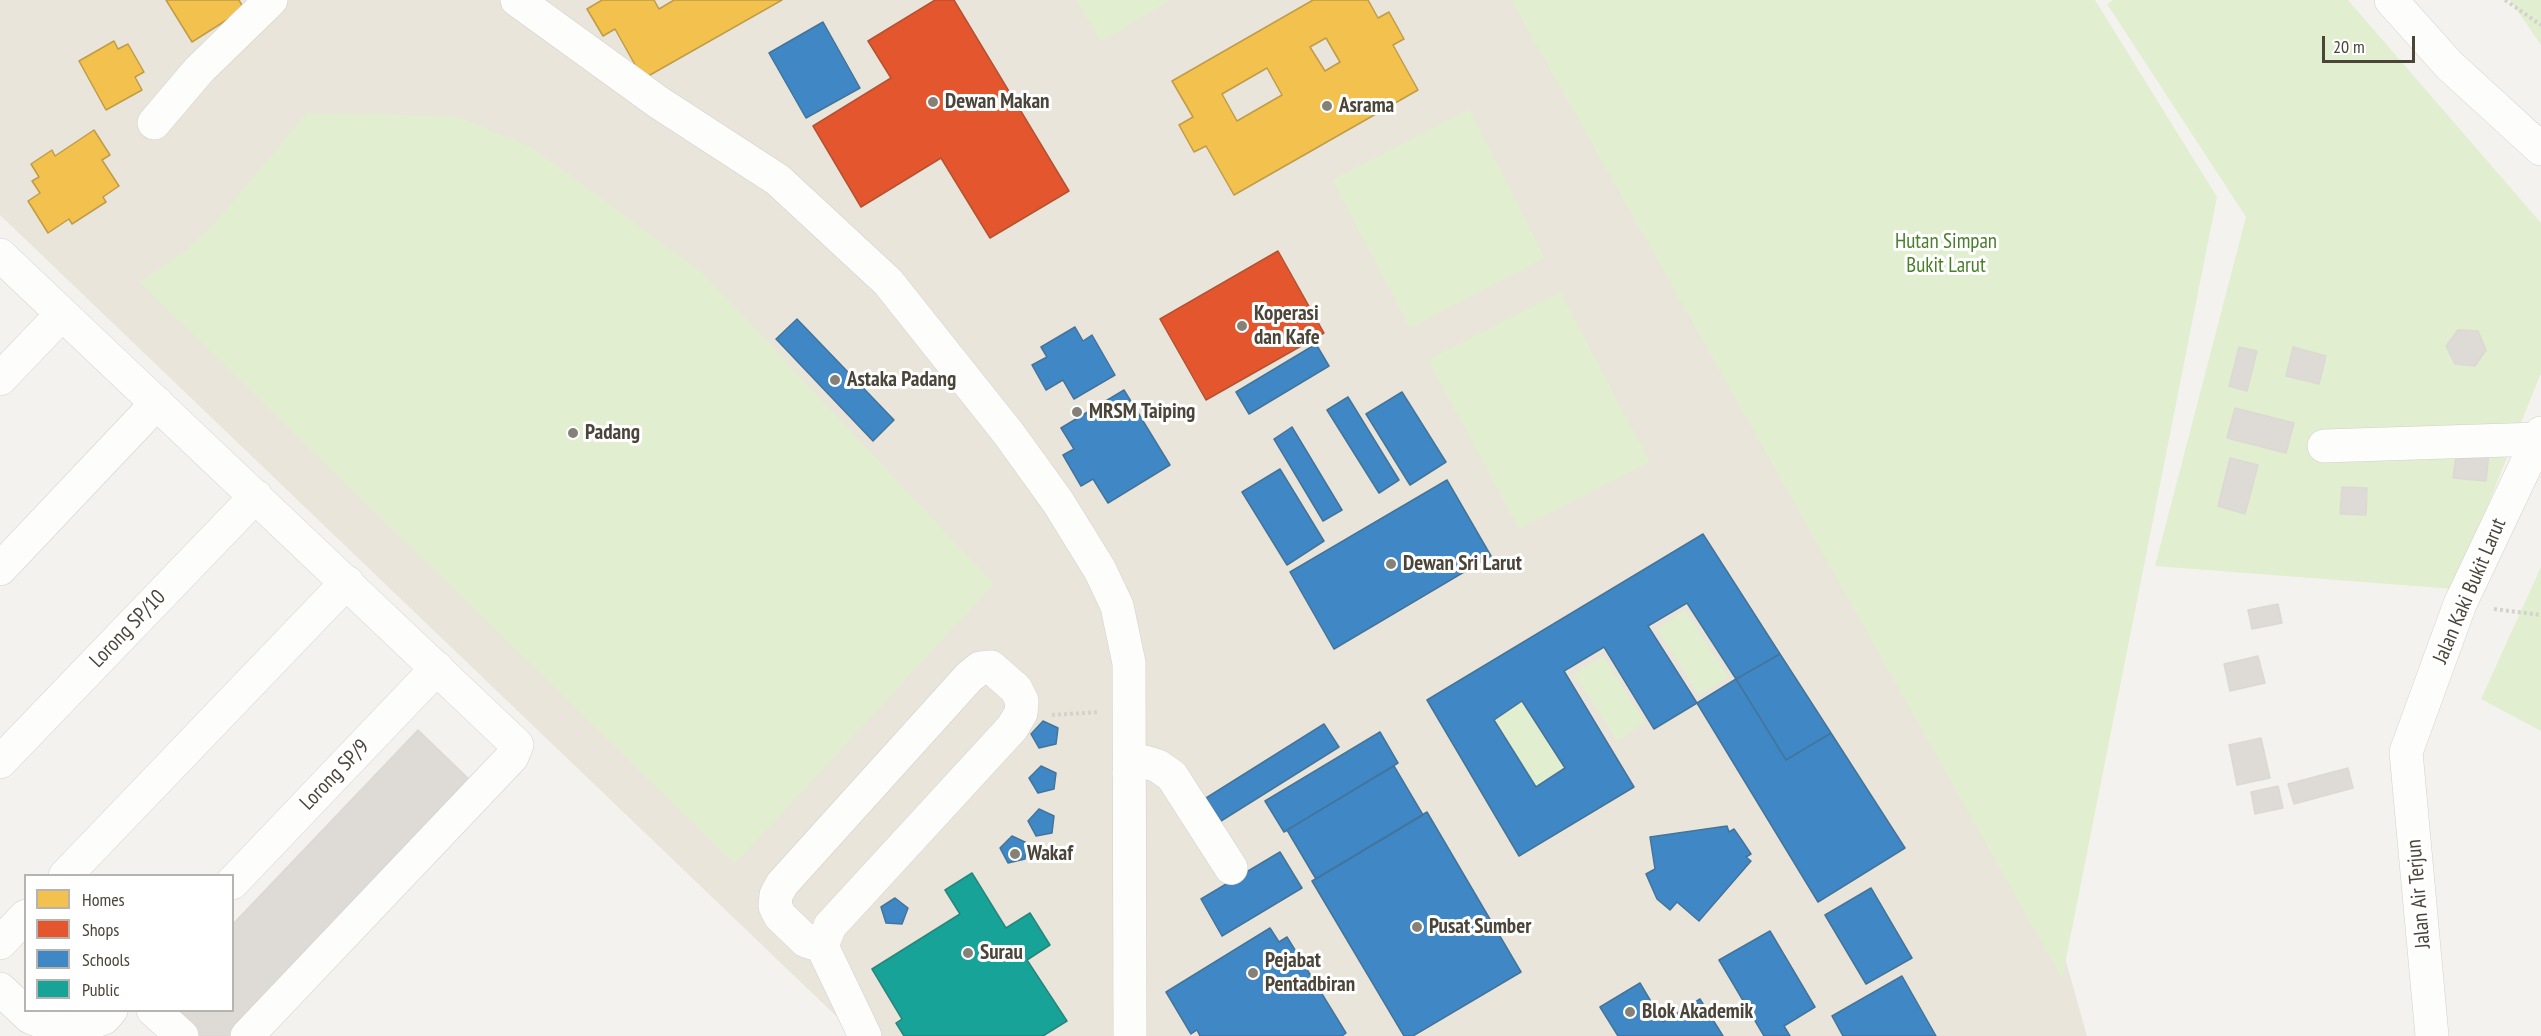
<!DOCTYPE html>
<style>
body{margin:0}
#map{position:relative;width:2541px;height:1036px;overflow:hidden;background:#f4f2ee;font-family:"PT Sans Narrow",sans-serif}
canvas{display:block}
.legend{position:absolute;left:24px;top:874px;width:210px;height:138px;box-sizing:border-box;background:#fff;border:2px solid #b7b4b0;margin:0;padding:8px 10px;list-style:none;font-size:18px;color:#4b4439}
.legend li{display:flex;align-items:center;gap:12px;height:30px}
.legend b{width:30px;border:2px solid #b7b4b0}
.scale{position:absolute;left:2322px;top:36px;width:93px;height:27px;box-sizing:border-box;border:3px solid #4b4439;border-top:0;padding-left:8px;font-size:18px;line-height:21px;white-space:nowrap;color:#4b4439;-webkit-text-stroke:4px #fff;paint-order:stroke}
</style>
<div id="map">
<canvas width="2541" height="1036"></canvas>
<ul class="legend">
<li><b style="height:16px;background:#f2c14e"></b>Homes</li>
<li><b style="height:16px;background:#e4572e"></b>Shops</li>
<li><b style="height:16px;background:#3f88c5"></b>Schools</li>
<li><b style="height:16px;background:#17a398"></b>Public</li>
</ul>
<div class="scale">20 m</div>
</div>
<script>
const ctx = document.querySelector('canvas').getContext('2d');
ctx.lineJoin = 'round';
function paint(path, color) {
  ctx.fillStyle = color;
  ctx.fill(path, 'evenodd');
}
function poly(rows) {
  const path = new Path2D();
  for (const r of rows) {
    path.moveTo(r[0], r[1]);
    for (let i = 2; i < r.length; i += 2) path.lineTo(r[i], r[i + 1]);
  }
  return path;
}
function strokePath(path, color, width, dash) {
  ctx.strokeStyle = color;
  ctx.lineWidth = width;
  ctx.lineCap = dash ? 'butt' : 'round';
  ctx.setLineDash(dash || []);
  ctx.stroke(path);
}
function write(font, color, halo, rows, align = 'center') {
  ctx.font = font + ' "PT Sans Narrow",sans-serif';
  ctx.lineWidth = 6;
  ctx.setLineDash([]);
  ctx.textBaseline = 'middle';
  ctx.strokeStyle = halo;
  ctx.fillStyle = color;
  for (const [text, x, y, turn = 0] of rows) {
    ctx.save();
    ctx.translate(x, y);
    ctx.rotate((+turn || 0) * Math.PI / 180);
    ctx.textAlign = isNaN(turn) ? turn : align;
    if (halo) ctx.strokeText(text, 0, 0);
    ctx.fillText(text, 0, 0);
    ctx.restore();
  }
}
const education = poly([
 [0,0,1716,0,2011,766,2087,1036,857,1036,0,215]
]);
const green = poly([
 [1076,0,1170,0,1101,42],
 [1511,0,2095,0,2217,197,2062,979],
 [2113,0,2348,0,2541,223,2541,373,2454,589,2155,566,2246,217,2107,4],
 [2510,0,2541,0,2541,45],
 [1469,109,1545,258,1410,328,1332,180],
 [307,113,456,116,533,148,703,273,994,584,735,864,139,282,183,253,214,224],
 [1560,292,1650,462,1519,529,1428,360],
 [2541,567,2541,731,2481,699],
 [1685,610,1728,677,1699,695,1657,629],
 [1603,656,1645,722,1617,741,1574,674],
 [1522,701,1565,768,1536,787,1494,720]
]);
const homes = poly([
 [166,0,239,0,244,9,192,42,166,0],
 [654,0,659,9,674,0,782,0,643,79,615,29,603,36,587,9,602,0,654,0],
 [1313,0,1368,0,1378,18,1389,12,1404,39,1393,45,1418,90,1234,195,1206,146,1194,152,1179,125,1193,117,1172,81,1313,0],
 [1326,38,1340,62,1325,71,1310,47,1326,38],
 [1267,68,1282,95,1237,121,1222,94,1267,68],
 [114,41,118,49,128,44,144,72,135,77,142,90,106,110,79,61,114,41],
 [94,130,110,155,102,160,119,186,103,197,106,202,72,224,69,219,48,233,28,201,40,193,32,181,39,177,31,164,52,150,55,156,94,130]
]);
const shops = poly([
 [935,0,954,0,1069,191,990,238,941,158,861,207,813,126,891,78,868,41,935,0],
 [1278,251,1324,333,1206,400,1160,319,1278,251]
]);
const schools = poly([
 [823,22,860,88,806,118,769,53,823,22],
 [797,319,894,420,873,441,776,339,797,319],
 [1075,327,1083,341,1092,335,1115,375,1074,399,1063,380,1046,390,1032,365,1047,357,1041,347,1075,327],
 [1316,344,1329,366,1249,414,1236,392,1316,344],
 [1124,390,1170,465,1108,503,1093,479,1081,486,1063,455,1074,449,1061,428,1124,390],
 [1402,392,1446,462,1410,485,1366,414,1402,392],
 [1348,397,1399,480,1379,493,1327,410,1348,397],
 [1292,427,1342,510,1323,521,1274,439,1292,427],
 [1280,469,1324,541,1287,565,1242,492,1280,469],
 [1447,480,1491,556,1334,649,1290,572,1447,480],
 [1703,534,1780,654,1736,679,1687,603,1648,626,1697,703,1654,729,1604,647,1564,671,1634,787,1519,856,1427,700,1703,534],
 [1522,701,1565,768,1536,787,1494,720,1522,701],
 [1780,654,1831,733,1786,760,1736,679,1780,654],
 [1736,679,1786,760,1831,733,1905,848,1818,902,1697,703,1736,679],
 [1043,721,1058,728,1056,744,1039,748,1031,734,1043,721],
 [1324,724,1339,747,1221,821,1206,798,1324,724],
 [1380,732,1398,763,1284,832,1265,801,1380,732],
 [1041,766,1056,773,1054,789,1038,793,1029,778,1041,766],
 [1394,766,1423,815,1316,879,1287,830,1394,766],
 [1039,809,1054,816,1052,833,1036,836,1028,821,1039,809],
 [1427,812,1521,972,1413,1036,1404,1036,1312,881,1427,812],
 [1727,826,1729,832,1734,829,1743,842,1751,854,1746,857,1751,861,1699,921,1677,902,1670,910,1657,899,1646,874,1655,869,1650,837,1727,826],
 [1012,836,1027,843,1025,859,1008,863,1000,848,1012,836],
 [1280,852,1302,888,1222,936,1201,899,1280,852],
 [1871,888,1912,958,1866,984,1825,915,1871,888],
 [895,898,908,908,902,924,886,923,881,907,895,898],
 [1270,928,1279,942,1287,937,1346,1033,1342,1036,1200,1036,1197,1030,1191,1034,1166,992,1270,928],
 [1770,931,1815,1007,1784,1026,1790,1036,1764,1036,1719,960,1770,931],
 [1902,976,1936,1036,1843,1036,1832,1016,1902,976],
 [1640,983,1663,1022,1700,999,1723,1036,1618,1036,1600,1007,1640,983]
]);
const public = poly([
 [972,873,1006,928,1030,913,1050,945,1027,960,1067,1021,1043,1036,904,1036,896,1023,902,1019,872,969,960,914,945,890,972,873]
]);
const building = poly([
 [2458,330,2478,331,2486,350,2475,366,2455,364,2446,346,2458,330],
 [2239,347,2257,351,2247,391,2229,386,2239,347],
 [2293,347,2326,356,2319,384,2286,376,2293,347],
 [2235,408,2294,423,2286,453,2227,438,2235,408],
 [2457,449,2489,452,2486,481,2453,478,2457,449],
 [2230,458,2258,465,2245,514,2218,506,2230,458],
 [2342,487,2367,488,2366,515,2340,514,2342,487],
 [2278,604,2282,623,2252,629,2248,610,2278,604],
 [2258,656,2265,683,2230,691,2224,664,2258,656],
 [418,730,473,783,232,1036,200,1036,173,1010,232,1010,232,925,418,730],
 [2261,738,2270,778,2237,785,2229,745,2261,738],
 [2348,768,2353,788,2294,804,2288,784,2348,768],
 [2278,786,2283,808,2255,814,2251,792,2278,786]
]);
const path = poly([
 [2505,0,2541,25],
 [2494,609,2541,615],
 [1052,715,1099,712]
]);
const minor = poly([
 [517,0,658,102,778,180,888,282,1009,434,1058,502,1100,570,1117,606,1129,663,1130,1036],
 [2391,0,2449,65,2541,149],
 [154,123,199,70,271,0],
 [0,255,517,745,512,757,247,1036],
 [0,379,62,314],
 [2324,446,2539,439],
 [0,569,157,403],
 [0,762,256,496],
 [1129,773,1134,765,1145,762,1158,766,1172,776,1231,868],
 [65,876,347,582],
 [232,883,437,668],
 [0,943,26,916],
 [822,946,806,941,780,916,775,906,776,895,782,884,969,677,980,668,991,667,1016,689,1022,701,1021,713,1012,728,830,926,822,946,865,1036],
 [0,989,30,1017,52,1026,76,1028,104,1018,111,1010],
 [153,1010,182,1036],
 [2432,1036,2406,752,2460,604,2541,433]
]);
const markers = [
 [933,102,6,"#868178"],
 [1327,106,6,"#868178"],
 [1242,326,6,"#868178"],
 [835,380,6,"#868178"],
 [1077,412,6,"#868178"],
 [573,433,6,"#868178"],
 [1391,564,6,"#868178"],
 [1015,854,6,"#868178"],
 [1417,927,6,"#868178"],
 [968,953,6,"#868178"],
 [1253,973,6,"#868178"],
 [1630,1012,6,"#868178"]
];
const poiNames = [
 ["Dewan Makan",945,102],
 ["Asrama",1339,106],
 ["Koperasi",1254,314],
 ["dan Kafe",1254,338],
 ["Astaka Padang",847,380],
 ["MRSM Taiping",1089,412],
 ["Padang",585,433],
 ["Dewan Sri Larut",1403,564],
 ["Wakaf",1027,854],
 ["Pusat Sumber",1429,927],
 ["Surau",980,953],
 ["Pejabat",1265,961],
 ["Pentadbiran",1265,985],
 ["Blok Akademik",1642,1012]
];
const parkNames = [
 ["Hutan Simpan",1946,242],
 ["Bukit Larut",1946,266]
];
const streetNames = [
 ["Jalan Kaki Bukit Larut",2470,591,-67],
 ["Lorong SP/10",128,629,-46],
 ["Lorong SP/9",335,775,-46],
 ["Jalan Air Terjun",2419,894,-95]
];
paint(education, '#eae5da');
paint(green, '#e1eecf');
paint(homes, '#f2c14e');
strokePath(homes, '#c09c48', 1.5);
paint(shops, '#e4572e');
strokePath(shops, '#b65131', 1.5);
paint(schools, '#3f88c5');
strokePath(schools, '#43749b', 1.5);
paint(public, '#17a398');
strokePath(public, '#27867c', 1.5);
paint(building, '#dedbd6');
strokePath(building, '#dcd9d4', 1.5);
strokePath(minor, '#d2d0cb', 34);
strokePath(path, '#d3d2cc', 4, [3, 3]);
strokePath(minor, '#fdfdfc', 33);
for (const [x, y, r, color] of markers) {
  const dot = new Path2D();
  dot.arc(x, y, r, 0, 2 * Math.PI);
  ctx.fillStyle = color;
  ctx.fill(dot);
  strokePath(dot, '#fff', 2);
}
write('bold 21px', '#4b4439', '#fff', poiNames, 'left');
write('21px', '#4a7f2a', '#fff', parkNames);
write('21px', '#4b4439', '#fff', streetNames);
</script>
